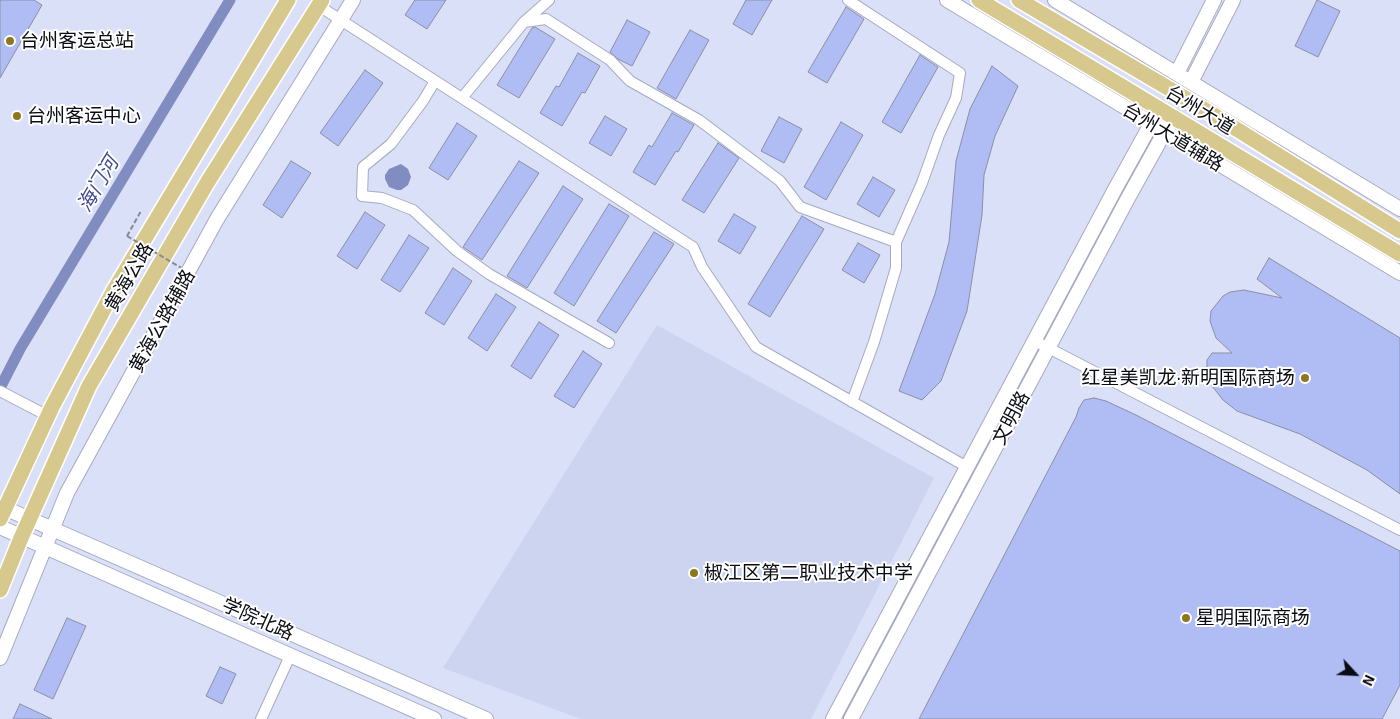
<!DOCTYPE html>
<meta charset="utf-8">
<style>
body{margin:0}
#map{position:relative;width:1400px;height:719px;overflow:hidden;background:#dae0f7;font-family:"Exo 2",sans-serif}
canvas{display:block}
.north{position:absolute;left:1330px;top:649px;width:50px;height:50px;-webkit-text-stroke:4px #fff;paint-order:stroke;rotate:115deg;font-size:14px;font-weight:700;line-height:20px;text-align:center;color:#0a0c13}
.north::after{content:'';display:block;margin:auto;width:18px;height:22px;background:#0a0c13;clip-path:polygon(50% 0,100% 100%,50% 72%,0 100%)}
</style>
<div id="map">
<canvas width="1400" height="719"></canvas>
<div class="north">N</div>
</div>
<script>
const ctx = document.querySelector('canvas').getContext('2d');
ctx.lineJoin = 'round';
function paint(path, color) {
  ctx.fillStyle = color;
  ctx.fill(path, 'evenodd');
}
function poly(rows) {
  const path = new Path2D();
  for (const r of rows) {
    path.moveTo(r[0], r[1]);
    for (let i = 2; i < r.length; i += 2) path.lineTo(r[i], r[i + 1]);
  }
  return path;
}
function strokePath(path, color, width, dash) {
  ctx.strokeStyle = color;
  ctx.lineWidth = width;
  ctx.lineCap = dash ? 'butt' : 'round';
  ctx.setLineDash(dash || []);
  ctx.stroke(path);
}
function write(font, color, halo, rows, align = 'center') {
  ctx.font = font + ' "Exo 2","Noto Sans SC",sans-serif';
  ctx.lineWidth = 4;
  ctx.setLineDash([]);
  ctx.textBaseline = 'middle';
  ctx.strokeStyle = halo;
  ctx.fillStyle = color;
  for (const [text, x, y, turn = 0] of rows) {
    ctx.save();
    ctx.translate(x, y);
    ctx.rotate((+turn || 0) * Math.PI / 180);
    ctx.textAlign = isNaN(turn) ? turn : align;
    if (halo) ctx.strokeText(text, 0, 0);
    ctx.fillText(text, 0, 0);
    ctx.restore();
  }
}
const built = poly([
 [657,325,934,478,811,719,581,719,443,668]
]);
const water = poly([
 [401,164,408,169,411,177,408,185,401,190,397,190,389,187,385,179,385,175,389,169]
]);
const canal = poly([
 [0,388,20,349,230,0]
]);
const building = poly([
 [0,0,34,0,42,5,0,78,0,0],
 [415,0,446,0,427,29,405,15,415,0],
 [746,0,772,0,752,35,733,24,746,0],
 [1317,0,1340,11,1318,57,1295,46,1317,0],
 [846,7,864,19,827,83,808,72,846,7],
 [627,20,650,32,632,66,618,59,610,52,627,20],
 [535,27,555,39,519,98,497,85,532,28,535,27],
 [690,30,709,40,676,99,657,88,690,30],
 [578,53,600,66,585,93,582,92,562,126,540,113,556,86,559,87,578,53],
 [920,55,938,67,901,133,882,122,920,55],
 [992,66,1018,86,995,136,984,175,982,215,967,311,941,381,922,400,899,391,935,294,949,242,956,161,970,109,992,66],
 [365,70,383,83,338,146,320,133,365,70],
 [672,113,694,125,678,152,676,151,655,185,633,172,649,145,652,147,672,113],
 [605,116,627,129,611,156,589,143,605,116],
 [779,117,802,129,784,163,761,151,779,117],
 [841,122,863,135,826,200,804,187,841,122],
 [457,123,477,136,448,180,429,168,457,123],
 [718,143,739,158,704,213,682,200,718,143],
 [291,161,311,173,282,218,263,205,291,161],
 [519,161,539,173,482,260,463,247,519,161],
 [873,177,895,190,879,217,857,204,873,177],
 [563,186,583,199,527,288,507,276,563,186],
 [609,204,629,216,574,306,554,293,609,204],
 [365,212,385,225,357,269,337,256,365,212],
 [734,214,756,227,740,254,718,241,734,214],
 [802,216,824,229,770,317,748,304,802,216],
 [654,232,674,244,616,333,597,321,654,232],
 [409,235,429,248,400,292,381,280,409,235],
 [858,243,880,255,864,283,842,270,858,243],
 [1269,258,1400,338,1400,494,1367,470,1300,434,1237,411,1223,400,1212,386,1207,371,1207,360,1212,353,1232,353,1216,338,1210,321,1211,311,1223,296,1230,292,1244,290,1282,298,1257,279,1269,258],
 [453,268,472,281,444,325,425,313,453,268],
 [496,294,516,307,487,351,468,338,496,294],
 [539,322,559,335,531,379,511,366,539,322],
 [583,351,602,364,574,408,554,396,583,351],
 [1094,398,1106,401,1136,415,1400,551,1400,685,1382,719,919,719,1076,417,1079,408,1084,400,1094,398],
 [67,618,86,626,53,699,34,690,67,618],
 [220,667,236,674,222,704,206,696,220,667],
 [20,704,52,719,13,719,20,704]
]);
const path = poly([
 [127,236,141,211]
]);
const street = poly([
 [848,0,960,73,956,98,939,135,922,183,896,242,896,268,874,342,852,402],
 [319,6,693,247,702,267,756,347,967,467],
 [524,22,549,0],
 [435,81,423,101,391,144,363,167,362,196,382,198,413,210,457,251,489,274,609,343],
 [462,98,524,22,546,19,610,60,630,81,699,120,780,181,800,207,896,242],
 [1035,341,1400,530],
 [0,391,48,416],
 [261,719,290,656]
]);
const secondary = poly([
 [947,0,1400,273],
 [1055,0,1400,209],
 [1177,73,1214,0],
 [1191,82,1233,0],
 [0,506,486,719],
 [0,527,434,719],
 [0,658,67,493,217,219,353,0],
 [833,719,1114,191,1151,124],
 [851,719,1128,198,1173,117]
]);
const primary = poly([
 [979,0,1400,254],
 [1019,0,1217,117,1400,231],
 [0,519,52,407,114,290,288,0],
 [0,590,21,538,89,386,207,183,322,0]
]);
const pathBridge = poly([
 [127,236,185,270]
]);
const markers = [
 [10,41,5,"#8d771c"],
 [17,116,5,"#8d771c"],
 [1305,378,5,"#8d771c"],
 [694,573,5,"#8d771c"],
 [1186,618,5,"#8d771c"]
];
const poiNames = [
 ["台州客运总站",20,41],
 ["台州客运中心",27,116],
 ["红星美凯龙·新明国际商场",1295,378,"right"],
 ["椒江区第二职业技术中学",704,573],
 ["星明国际商场",1196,618]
];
const streetNames = [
 ["台州大道",1200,110,31],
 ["台州大道辅路",1173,137,31],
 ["黄海公路",129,277,-60],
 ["黄海公路辅路",162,321,-61],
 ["文明路",1011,418,-62],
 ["学院北路",258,619,24]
];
const waterNames = [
 ["海门河",98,184,-59]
];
paint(built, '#ccd4f0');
paint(water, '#818cc0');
strokePath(canal, '#818cc0', 11);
paint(building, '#b0bdf4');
strokePath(building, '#8a8fa4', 1);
strokePath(street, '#a5aac0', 12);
strokePath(secondary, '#a5aac0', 16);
strokePath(primary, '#fff', 18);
strokePath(path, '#858a9a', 2, [5, 2.5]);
strokePath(street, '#fff', 10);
strokePath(secondary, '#fff', 14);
strokePath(primary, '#d7c88e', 15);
strokePath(pathBridge, '#858a9a', 2, [5, 2.5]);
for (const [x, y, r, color] of markers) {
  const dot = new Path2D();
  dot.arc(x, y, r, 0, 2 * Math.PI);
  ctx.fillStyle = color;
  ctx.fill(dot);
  strokePath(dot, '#fff', 2);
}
write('19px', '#0a0c13', '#fff', poiNames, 'left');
write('19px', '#0a0c13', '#fff', streetNames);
write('italic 20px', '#424c8e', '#fff', waterNames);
</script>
